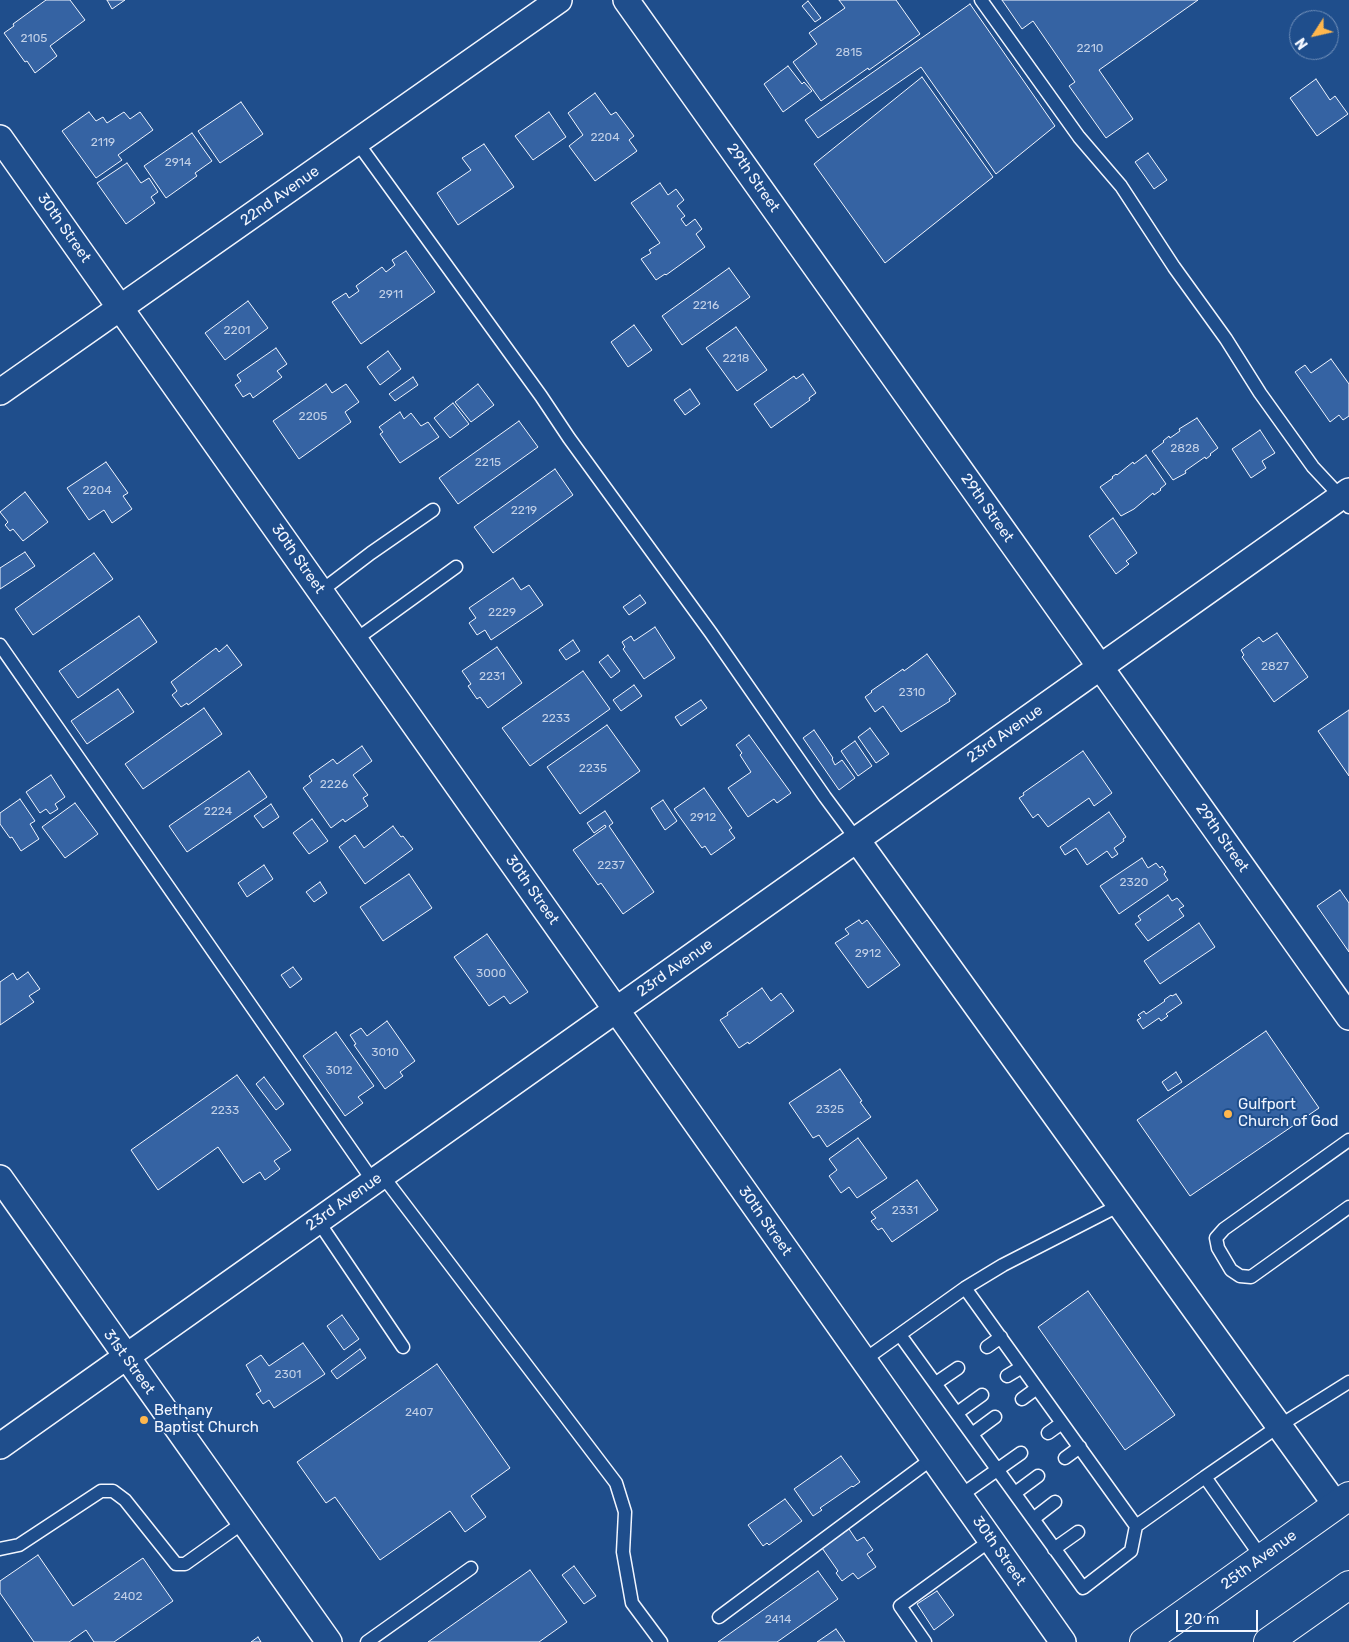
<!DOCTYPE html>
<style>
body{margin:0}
#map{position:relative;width:1349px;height:1642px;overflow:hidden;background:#1f4e8c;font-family:Rubik,sans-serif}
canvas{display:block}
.north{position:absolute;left:1289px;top:10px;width:50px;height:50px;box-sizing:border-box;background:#1f4e8c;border:1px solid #7391ba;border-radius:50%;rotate:235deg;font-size:14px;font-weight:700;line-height:20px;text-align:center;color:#f2f6ff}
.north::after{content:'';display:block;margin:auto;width:18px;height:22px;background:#ffb74d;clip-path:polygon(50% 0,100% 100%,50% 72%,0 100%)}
.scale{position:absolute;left:1176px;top:1610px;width:82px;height:22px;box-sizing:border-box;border:2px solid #f2f6ff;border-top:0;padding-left:6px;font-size:15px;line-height:18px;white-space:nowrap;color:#f2f6ff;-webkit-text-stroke:4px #1f4e8c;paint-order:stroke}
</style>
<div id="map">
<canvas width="1349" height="1642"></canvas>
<div class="north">N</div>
<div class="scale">20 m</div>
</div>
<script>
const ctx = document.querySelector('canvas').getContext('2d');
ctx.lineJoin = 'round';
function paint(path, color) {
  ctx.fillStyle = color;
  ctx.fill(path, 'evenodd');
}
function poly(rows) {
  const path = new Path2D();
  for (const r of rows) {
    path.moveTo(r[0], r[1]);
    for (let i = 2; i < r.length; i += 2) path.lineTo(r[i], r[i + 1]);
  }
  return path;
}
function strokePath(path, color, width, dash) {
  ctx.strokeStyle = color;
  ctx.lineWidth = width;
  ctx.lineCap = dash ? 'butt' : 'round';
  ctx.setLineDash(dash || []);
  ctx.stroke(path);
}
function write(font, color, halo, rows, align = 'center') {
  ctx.font = font + ' Rubik,sans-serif';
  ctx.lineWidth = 4;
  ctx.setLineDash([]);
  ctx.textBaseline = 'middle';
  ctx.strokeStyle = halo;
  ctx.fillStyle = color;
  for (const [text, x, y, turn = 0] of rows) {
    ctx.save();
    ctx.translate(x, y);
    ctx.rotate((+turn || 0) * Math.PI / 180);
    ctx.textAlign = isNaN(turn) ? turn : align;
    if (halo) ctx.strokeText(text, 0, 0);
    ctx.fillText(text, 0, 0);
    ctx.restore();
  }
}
const building = poly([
 [46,0,70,0,85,20,50,46,57,56,35,73,27,61,25,62,4,33,14,26,13,24,46,0],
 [107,0,125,0,112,9,107,0],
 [839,0,896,0,920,34,869,70,868,68,821,101,793,62,817,44,809,33,845,8,839,0],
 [1002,0,1198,0,1099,70,1133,119,1106,138,1069,86,1075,82,1033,21,1022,29,1002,0],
 [808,1,821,18,815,22,802,6,808,1],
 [970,4,1055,126,996,174,921,67,818,138,805,120,970,4],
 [788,66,802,84,804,82,812,91,783,112,764,84,788,66],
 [922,77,993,177,885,263,814,164,922,77],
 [1316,79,1330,100,1335,96,1348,114,1317,136,1290,98,1316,79],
 [595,93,611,115,616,112,634,136,629,140,637,151,595,181,569,146,583,135,568,113,595,93],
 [241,102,263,134,220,163,198,131,241,102],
 [89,112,96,121,103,117,107,123,124,112,130,119,140,112,153,130,118,155,122,160,96,178,62,131,89,112],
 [549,112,566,137,533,160,515,136,549,112],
 [192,133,212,161,195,173,197,176,166,198,144,166,192,133],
 [484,144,514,187,458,225,437,193,471,170,462,158,484,144],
 [1148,153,1167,180,1154,189,1135,162,1148,153],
 [127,163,141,183,149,178,158,192,151,197,155,203,126,224,97,183,127,163],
 [660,183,668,195,676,189,684,200,677,206,685,216,681,219,686,226,695,219,702,229,696,234,705,247,666,275,665,274,656,280,641,259,651,253,649,250,660,243,631,203,660,183],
 [406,251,435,292,361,344,332,302,346,293,349,298,359,291,356,286,382,267,386,272,395,265,392,260,406,251],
 [729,268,750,297,682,345,662,316,729,268],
 [248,301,268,328,225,360,205,333,248,301],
 [634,325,652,350,628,367,611,342,634,325],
 [736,327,767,370,737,391,706,348,736,327],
 [276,348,287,364,277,371,282,377,253,398,250,393,243,397,235,385,241,381,237,375,276,348],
 [388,351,401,369,380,385,367,367,388,351],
 [1331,359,1349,384,1349,416,1343,420,1339,415,1330,422,1295,372,1305,365,1311,373,1331,359],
 [803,374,816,393,809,398,810,400,771,428,754,404,794,376,796,379,803,374],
 [413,377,418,385,395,401,389,394,413,377],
 [326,384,332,393,346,384,359,402,345,412,351,422,299,459,273,421,326,384],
 [478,384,494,405,471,422,455,402,478,384],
 [690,389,700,404,685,415,674,400,690,389],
 [453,403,469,424,450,438,434,418,453,403],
 [400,412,404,419,411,413,421,426,428,422,439,437,400,463,380,434,383,432,379,427,400,412],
 [1197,418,1218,448,1210,454,1211,455,1206,459,1205,457,1185,471,1186,473,1173,480,1152,451,1164,442,1163,441,1169,436,1170,438,1180,431,1179,429,1197,418],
 [519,421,538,447,458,504,439,478,519,421],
 [1260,430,1275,453,1262,461,1266,468,1251,478,1232,449,1260,430],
 [1146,455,1166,484,1160,489,1161,490,1154,495,1153,493,1134,509,1121,516,1100,487,1113,478,1112,477,1116,474,1117,475,1133,462,1134,464,1146,455],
 [106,462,128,493,123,496,132,509,112,523,104,510,89,520,67,488,106,462],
 [555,469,573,495,493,553,474,527,555,469],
 [25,492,48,522,23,541,13,529,10,531,5,525,8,522,0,512,25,492],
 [1113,518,1137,553,1126,561,1129,564,1116,574,1089,536,1113,518],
 [25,552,35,566,0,589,0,568,25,552],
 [94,553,113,579,33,635,15,609,94,553],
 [513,578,521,590,529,585,543,605,491,640,485,630,477,635,469,623,476,618,469,608,513,578],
 [640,595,646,603,629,615,623,607,640,595],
 [139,616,157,642,78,698,59,671,139,616],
 [655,627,675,658,644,679,623,649,625,647,622,642,631,636,634,641,655,627],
 [1277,633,1308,677,1274,702,1242,657,1244,655,1241,650,1259,637,1263,642,1277,633],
 [573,640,580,651,566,660,559,650,573,640],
 [227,645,242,665,188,705,187,703,181,707,172,695,177,691,171,682,216,648,219,652,227,645],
 [497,647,522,683,488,708,480,697,477,699,468,686,471,684,462,671,497,647],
 [927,654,956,694,949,699,950,701,901,732,883,706,875,712,865,697,872,692,871,691,903,669,904,671,927,654],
 [608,655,620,671,611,678,599,662,608,655],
 [583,671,610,709,530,766,502,728,583,671],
 [634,685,642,696,621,711,613,700,634,685],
 [118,689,134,712,87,744,71,721,118,689],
 [701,700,707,708,681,726,675,717,701,700],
 [204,708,222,734,143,789,125,764,204,708],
 [1349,710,1349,776,1318,731,1349,710],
 [607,725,640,771,580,814,547,767,607,725],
 [870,728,889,754,876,763,858,737,870,728],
 [814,730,833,758,832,759,835,765,842,760,855,778,839,790,803,738,814,730],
 [749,735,791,793,777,803,774,799,748,817,728,788,751,772,740,755,742,753,736,745,749,735],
 [855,741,872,766,858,776,841,751,855,741],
 [362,746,372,761,353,775,368,795,363,798,368,806,345,822,343,819,331,828,303,788,312,781,309,776,333,759,337,764,362,746],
 [1083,751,1112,793,1094,806,1089,798,1048,827,1038,814,1033,818,1019,798,1024,795,1023,793,1083,751],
 [249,771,267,797,187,852,169,826,249,771],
 [51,775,65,797,55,804,58,809,50,814,46,809,40,813,26,792,51,775],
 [704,788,732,828,729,830,735,838,711,855,705,846,702,848,674,809,704,788],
 [20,799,35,821,30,824,39,839,21,851,12,837,10,838,0,824,0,813,20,799],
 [663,800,677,821,665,830,651,808,663,800],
 [75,803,98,834,65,858,42,827,75,803],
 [271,804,279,817,263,828,254,816,271,804],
 [605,811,613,823,609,826,654,892,623,914,601,883,598,885,573,850,606,827,605,825,594,833,587,823,605,811],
 [1109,812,1126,837,1123,839,1124,841,1114,848,1118,854,1112,858,1107,851,1087,865,1076,848,1065,855,1060,847,1109,812],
 [312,819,328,841,309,854,293,833,312,819],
 [393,826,401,837,403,836,413,849,365,884,339,847,355,835,364,848,393,826],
 [1142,858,1148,868,1156,863,1160,868,1162,866,1166,872,1164,874,1168,880,1119,914,1100,886,1142,858],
 [264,865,273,879,247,897,238,883,264,865],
 [409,874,432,908,383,941,360,907,409,874],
 [320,882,327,893,314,902,306,892,320,882],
 [1340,890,1349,903,1349,952,1317,906,1340,890],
 [1168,895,1172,901,1177,898,1184,906,1179,909,1184,916,1148,941,1135,924,1141,920,1138,916,1168,895],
 [859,920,862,924,867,920,900,965,868,988,835,943,849,934,845,929,859,920],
 [1199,923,1215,947,1160,984,1144,961,1199,923],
 [487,934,528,992,510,1004,504,996,489,1006,454,957,487,934],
 [293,967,302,979,290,988,281,975,293,967],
 [28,972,40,989,29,996,34,1002,0,1025,0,982,13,973,17,980,28,972],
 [762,988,771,1001,781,993,794,1011,749,1044,748,1042,739,1048,720,1020,728,1015,727,1013,762,988],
 [1176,994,1182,1003,1166,1014,1168,1016,1161,1021,1159,1018,1143,1029,1137,1020,1141,1018,1138,1015,1144,1011,1146,1014,1165,1001,1164,1000,1171,995,1172,996,1176,994],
 [387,1021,415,1061,400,1072,403,1076,385,1089,354,1045,356,1044,350,1035,361,1028,367,1036,387,1021],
 [1266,1031,1319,1108,1190,1196,1137,1120,1266,1031],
 [336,1032,374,1086,358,1097,363,1103,345,1116,303,1056,336,1032],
 [840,1069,862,1101,860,1102,871,1117,827,1147,819,1135,813,1138,789,1103,840,1069],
 [1176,1072,1182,1082,1168,1091,1162,1082,1176,1072],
 [237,1075,291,1150,274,1161,280,1169,265,1180,260,1172,243,1183,218,1147,158,1190,131,1150,237,1075],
 [264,1077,284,1104,276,1110,256,1084,264,1077],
 [858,1138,887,1178,857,1198,849,1187,841,1193,829,1176,837,1170,829,1159,858,1138],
 [917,1180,938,1210,892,1242,882,1228,878,1230,871,1221,876,1218,871,1212,917,1180],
 [1088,1291,1175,1415,1125,1450,1038,1327,1088,1291],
 [342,1315,359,1339,344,1350,327,1326,342,1315],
 [303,1343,325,1374,274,1408,269,1400,263,1404,256,1394,261,1391,246,1365,261,1355,269,1366,303,1343],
 [360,1349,366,1358,337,1379,331,1371,360,1349],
 [437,1364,510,1468,471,1496,486,1517,465,1532,450,1511,380,1560,335,1497,326,1503,297,1462,437,1364],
 [841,1456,860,1482,853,1487,852,1486,820,1508,822,1510,813,1516,794,1489,841,1456],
 [785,1499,802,1521,769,1545,767,1543,763,1546,748,1525,785,1499],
 [849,1529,857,1541,864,1537,873,1550,867,1554,876,1567,858,1579,853,1573,842,1581,836,1573,838,1571,822,1548,849,1529],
 [38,1555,73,1606,143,1558,173,1601,114,1642,94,1642,86,1630,69,1642,34,1642,0,1593,0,1581,38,1555],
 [574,1566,596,1596,584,1604,562,1575,574,1566],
 [530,1570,567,1622,539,1642,428,1642,530,1570],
 [818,1571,838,1599,777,1642,718,1642,818,1571],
 [937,1591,954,1615,934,1630,917,1604,937,1591],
 [836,1629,845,1642,817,1642,836,1629],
 [258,1637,261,1642,251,1642,258,1637]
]);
const lane = poly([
 [981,0,1079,137,1121,186,1174,267,1226,339,1260,393,1313,467,1341,497,1349,507],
 [357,142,541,396,569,438,711,633,825,797,857,840],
 [321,591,371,553,433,510],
 [355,640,456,567],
 [0,645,373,1181],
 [1349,1140,1224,1229,1216,1238,1218,1248,1231,1270,1240,1276,1251,1277,1349,1207],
 [382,1175,616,1483,625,1512,623,1552,632,1603,661,1642],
 [318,1221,403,1347],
 [965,1288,1003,1265,1120,1205],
 [900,1335,1083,1588,1131,1551,1136,1526],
 [987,1347,1001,1337],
 [864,1360,965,1288,1136,1526,1205,1477],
 [1007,1376,1022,1367],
 [936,1383,958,1368],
 [1022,1399,1037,1388],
 [957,1413,982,1395],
 [1048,1433,1062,1423],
 [972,1434,995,1417],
 [1065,1458,1080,1447],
 [1015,1493,1038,1476],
 [960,1496,1021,1453],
 [1033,1519,1055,1502],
 [0,1549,19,1545,101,1491,113,1491,125,1500,176,1564,185,1564,244,1522],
 [1054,1549,1078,1532],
 [1262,1558,1205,1477,1279,1426,1349,1382],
 [719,1617,933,1458],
 [367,1642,471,1568],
 [925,1642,900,1606,991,1540]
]);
const street = poly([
 [626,0,1349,1017],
 [0,138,1063,1642],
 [0,392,559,0],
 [857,840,1336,1505],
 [0,1178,329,1642],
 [0,1446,1349,491]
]);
const primary = poly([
 [1144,1642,1349,1496],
 [1268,1642,1349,1585]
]);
const markers = [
 [1228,1114,5,"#ffb74d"],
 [144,1420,5,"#ffb74d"]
];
const numberNames = [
 ["2105",34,39],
 ["2210",1090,49],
 ["2815",849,53],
 ["2204",605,138],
 ["2119",103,143],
 ["2914",178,163],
 ["2911",391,295],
 ["2216",706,306],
 ["2201",237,331],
 ["2218",736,359],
 ["2205",313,417],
 ["2828",1185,449],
 ["2215",488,463],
 ["2204",97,491],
 ["2219",524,511],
 ["2229",502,613],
 ["2827",1275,667],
 ["2231",492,677],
 ["2310",912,693],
 ["2233",556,719],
 ["2235",593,769],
 ["2226",334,785],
 ["2224",218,812],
 ["2912",703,818],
 ["2237",611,866],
 ["2320",1134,883],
 ["2912",868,954],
 ["3000",491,974],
 ["3010",385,1053],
 ["3012",339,1071],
 ["2325",830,1110],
 ["2233",225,1111],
 ["2331",905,1211],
 ["2301",288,1375],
 ["2407",419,1413],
 ["2402",128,1597],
 ["2414",778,1620]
];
const streetNames = [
 ["29th Street",753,178,55],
 ["22nd Avenue",280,196,-35],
 ["30th Street",64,228,55],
 ["29th Street",987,508,55],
 ["30th Street",298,559,55],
 ["23rd Avenue",1005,734,-35],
 ["29th Street",1222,838,55],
 ["30th Street",532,890,55],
 ["23rd Avenue",675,968,-35],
 ["23rd Avenue",344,1202,-35],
 ["30th Street",765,1221,55],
 ["31st Street",129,1362,54],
 ["30th Street",999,1551,55],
 ["25th Avenue",1259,1560,-36]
];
const poiNames = [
 ["Gulfport",1238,1105],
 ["Church of God",1238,1122],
 ["Bethany",154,1411],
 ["Baptist Church",154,1428]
];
paint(building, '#3563a3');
strokePath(building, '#f2f6ff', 1);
strokePath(lane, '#f2f6ff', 15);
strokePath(street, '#f2f6ff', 28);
strokePath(primary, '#f2f6ff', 30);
strokePath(lane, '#1f4e8c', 12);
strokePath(street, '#1f4e8c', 25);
strokePath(primary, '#1f4e8c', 28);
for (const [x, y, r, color] of markers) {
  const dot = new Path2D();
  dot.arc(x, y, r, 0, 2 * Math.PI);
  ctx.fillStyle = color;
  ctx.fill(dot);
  strokePath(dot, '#1f4e8c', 2);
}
write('12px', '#c3d1e8', null, numberNames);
write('15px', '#f2f6ff', '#1f4e8c', streetNames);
write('15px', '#f2f6ff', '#1f4e8c', poiNames, 'left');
</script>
